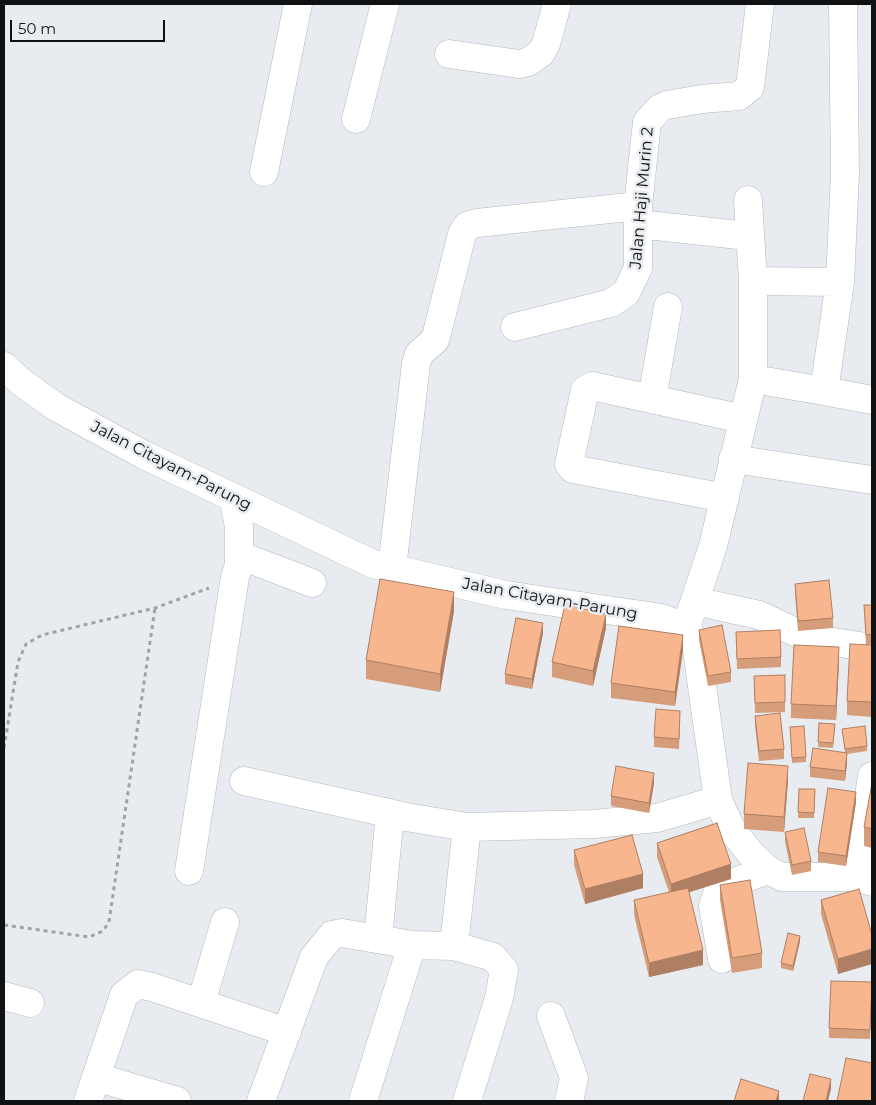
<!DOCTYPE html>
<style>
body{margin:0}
#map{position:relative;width:876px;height:1105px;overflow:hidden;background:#e8ebef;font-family:Montserrat,sans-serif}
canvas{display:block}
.frame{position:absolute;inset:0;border:5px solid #0f1112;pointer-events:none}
.scale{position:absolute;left:10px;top:20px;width:155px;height:22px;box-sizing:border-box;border:2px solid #0f1112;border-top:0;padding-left:6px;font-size:15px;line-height:18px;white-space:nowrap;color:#0f1112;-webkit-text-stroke:4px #e8ebef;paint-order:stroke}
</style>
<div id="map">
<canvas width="876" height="1105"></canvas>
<div class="frame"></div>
<div class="scale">50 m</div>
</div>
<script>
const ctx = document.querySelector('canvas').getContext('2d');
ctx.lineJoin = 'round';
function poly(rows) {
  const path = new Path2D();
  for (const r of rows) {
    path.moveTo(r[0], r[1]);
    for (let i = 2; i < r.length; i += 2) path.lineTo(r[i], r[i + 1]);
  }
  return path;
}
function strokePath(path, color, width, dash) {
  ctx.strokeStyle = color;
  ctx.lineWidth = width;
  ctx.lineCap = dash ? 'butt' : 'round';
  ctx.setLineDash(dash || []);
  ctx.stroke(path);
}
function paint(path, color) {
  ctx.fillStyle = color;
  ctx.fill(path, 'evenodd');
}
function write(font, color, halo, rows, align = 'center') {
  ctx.font = font + ' Montserrat,sans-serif';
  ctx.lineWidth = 5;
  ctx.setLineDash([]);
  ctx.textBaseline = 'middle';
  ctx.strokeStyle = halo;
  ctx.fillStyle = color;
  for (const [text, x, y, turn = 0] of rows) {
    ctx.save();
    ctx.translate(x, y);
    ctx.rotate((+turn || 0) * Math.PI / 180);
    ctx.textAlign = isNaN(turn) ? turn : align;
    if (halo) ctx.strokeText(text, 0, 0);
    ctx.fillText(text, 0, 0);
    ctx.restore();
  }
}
const path = poly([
 [4,748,18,662,26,644,42,635,155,608,209,588],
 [4,925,89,937,103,931,109,922,155,608]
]);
const minor = poly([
 [449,54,519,64,528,62,541,53,546,44,557,4],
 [356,119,385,4],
 [264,172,298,4],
 [748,200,753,281,840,282],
 [638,224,748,236],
 [753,281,753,379],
 [515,327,611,303,626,293,638,268,638,206,647,122,660,108,667,105,702,99,739,96,750,87,760,4],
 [4,366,21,382,56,407,144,455,373,564,506,595,662,618,686,627,696,643,718,800,731,829,751,854,768,870,782,877,857,877,872,882],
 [824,391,872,400],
 [652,399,668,307],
 [733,459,872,480],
 [725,498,573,469,569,464,585,390,592,386,743,419],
 [239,555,312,583],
 [392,568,416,364,419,354,435,340,437,333,462,234,467,226,477,223,638,206],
 [695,601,759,615,808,638,872,648],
 [686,627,713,546,753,379,824,391,840,282,845,174,843,4],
 [244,781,406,817,467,827,594,824,657,818,718,800],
 [467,827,454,946,493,957,504,970,499,998,467,1101],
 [189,871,235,577,239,565,239,527,233,497],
 [857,877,872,776],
 [378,939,390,813],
 [722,959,713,906,717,894,726,885,768,870],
 [4,996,30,1003],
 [201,1003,225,922],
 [551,1016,574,1078,569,1101],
 [96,1077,124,995,138,984,152,987,287,1032],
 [88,1101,96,1077,177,1101],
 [261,1101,314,957,332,935,342,933,412,945,454,946],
 [363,1101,412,945]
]);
const wall = poly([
 [795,584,833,618,833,628,798,631,795,594],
 [864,605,872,605,872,644,866,645],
 [454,611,440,692,366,679,366,660],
 [606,628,593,686,552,677,552,662],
 [699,630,731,672,731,682,708,686,699,640],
 [736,632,781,657,781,667,737,669],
 [543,633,532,689,505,684,505,674],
 [872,645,872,717,847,715,847,701],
 [683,650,675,706,611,698,611,683],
 [839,662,836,720,791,718,791,704],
 [785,675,785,712,755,713,754,676],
 [755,716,784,749,784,759,759,761,755,726],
 [680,721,679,749,654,747,654,737],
 [819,723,835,724,833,748,818,747],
 [790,727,806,757,806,762,792,763],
 [842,729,867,746,867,751,847,754,847,763,845,781,810,777,810,767,845,753],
 [788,780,784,832,744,829,744,814],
 [654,783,649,813,611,806,611,796],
 [872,783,872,848,864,846,864,827],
 [799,789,815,789,814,818,798,818],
 [856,802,846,866,818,862,818,852],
 [785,832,811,861,811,871,792,875,785,842],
 [657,843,731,879,689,892,703,965,649,977,634,915,634,900,669,892,657,857],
 [574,850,643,888,585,904,574,865],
 [720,885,762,953,762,968,732,973,720,900],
 [859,889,838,974,821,914,821,900],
 [800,941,793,971,781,968,781,963],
 [872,992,870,1039,829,1038,829,1028]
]);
const shadedWall = poly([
 [454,592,454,611,440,692,440,674],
 [606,614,606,628,593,686,593,671],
 [543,623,543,633,532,689,532,679],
 [683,635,683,650,675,706,675,692],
 [839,647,839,662,836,720,836,706],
 [847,753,847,763,845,781,845,771],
 [788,766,788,780,784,832,784,817],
 [654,773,654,783,649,813,649,803],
 [856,792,856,802,846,866,846,856],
 [731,864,731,879,671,898,671,884],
 [643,874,643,888,585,904,585,889],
 [800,936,800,941,793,971,793,966],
 [872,949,872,964,838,974,838,959],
 [703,950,703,965,649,977,649,963],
 [831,1079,831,1089,828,1101,826,1101],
 [779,1091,779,1101,776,1101]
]);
const building = poly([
 [380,579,454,592,440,674,366,660,380,579],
 [829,580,833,618,798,621,795,584,829,580],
 [565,604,606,614,593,671,552,662,565,604],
 [864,605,872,605,872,634,866,635,864,605],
 [516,618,543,623,532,679,505,674,516,618],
 [722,625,731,672,708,676,699,630,722,625],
 [619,626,683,635,675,692,611,683,619,626],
 [780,630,781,657,737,659,736,632,780,630],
 [850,644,872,645,872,702,847,701,850,644],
 [794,645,839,647,836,706,791,704,794,645],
 [785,675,785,702,755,703,754,676,785,675],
 [656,709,680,711,679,739,654,737,656,709],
 [780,713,784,749,759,751,755,716,780,713],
 [819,723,835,724,833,743,818,742,819,723],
 [804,726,806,757,792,758,790,727,804,726],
 [865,726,867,746,845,749,842,729,865,726],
 [813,748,847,753,845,771,810,767,813,748],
 [748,763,788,766,784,817,744,814,748,763],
 [616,766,654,773,649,803,611,796,616,766],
 [872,783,872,829,864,827,872,783],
 [828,788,856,792,846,856,818,852,828,788],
 [799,789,815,789,814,813,798,812,799,789],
 [717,823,731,864,671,884,657,843,717,823],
 [804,828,811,861,792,865,785,832,804,828],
 [632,835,643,874,585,889,574,850,632,835],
 [750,880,762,953,732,958,720,885,750,880],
 [688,888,703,950,649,963,634,900,688,888],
 [859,889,872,935,872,949,838,959,821,900,859,889],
 [788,933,800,936,793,966,781,963,788,933],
 [831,981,872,982,870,1030,829,1028,831,981],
 [846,1058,872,1063,872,1101,837,1101,846,1058],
 [810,1074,831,1079,826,1101,803,1101,810,1074],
 [741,1079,779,1091,776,1101,734,1101,741,1079]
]);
const streetNames = [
 ["Jalan Haji Murin 2",642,198,-85],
 ["Jalan Citayam-Parung",171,466,27],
 ["Jalan Citayam-Parung",550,599,10]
];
strokePath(minor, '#b4b8bb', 29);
strokePath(path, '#a1a3a6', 3, [4, 4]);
strokePath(minor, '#fff', 28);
paint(wall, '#d59d7a');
paint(shadedWall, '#ae7f63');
paint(building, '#f8b68e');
strokePath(building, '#ae7f63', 1);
write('16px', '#0f1112', '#e8ebef', streetNames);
</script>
